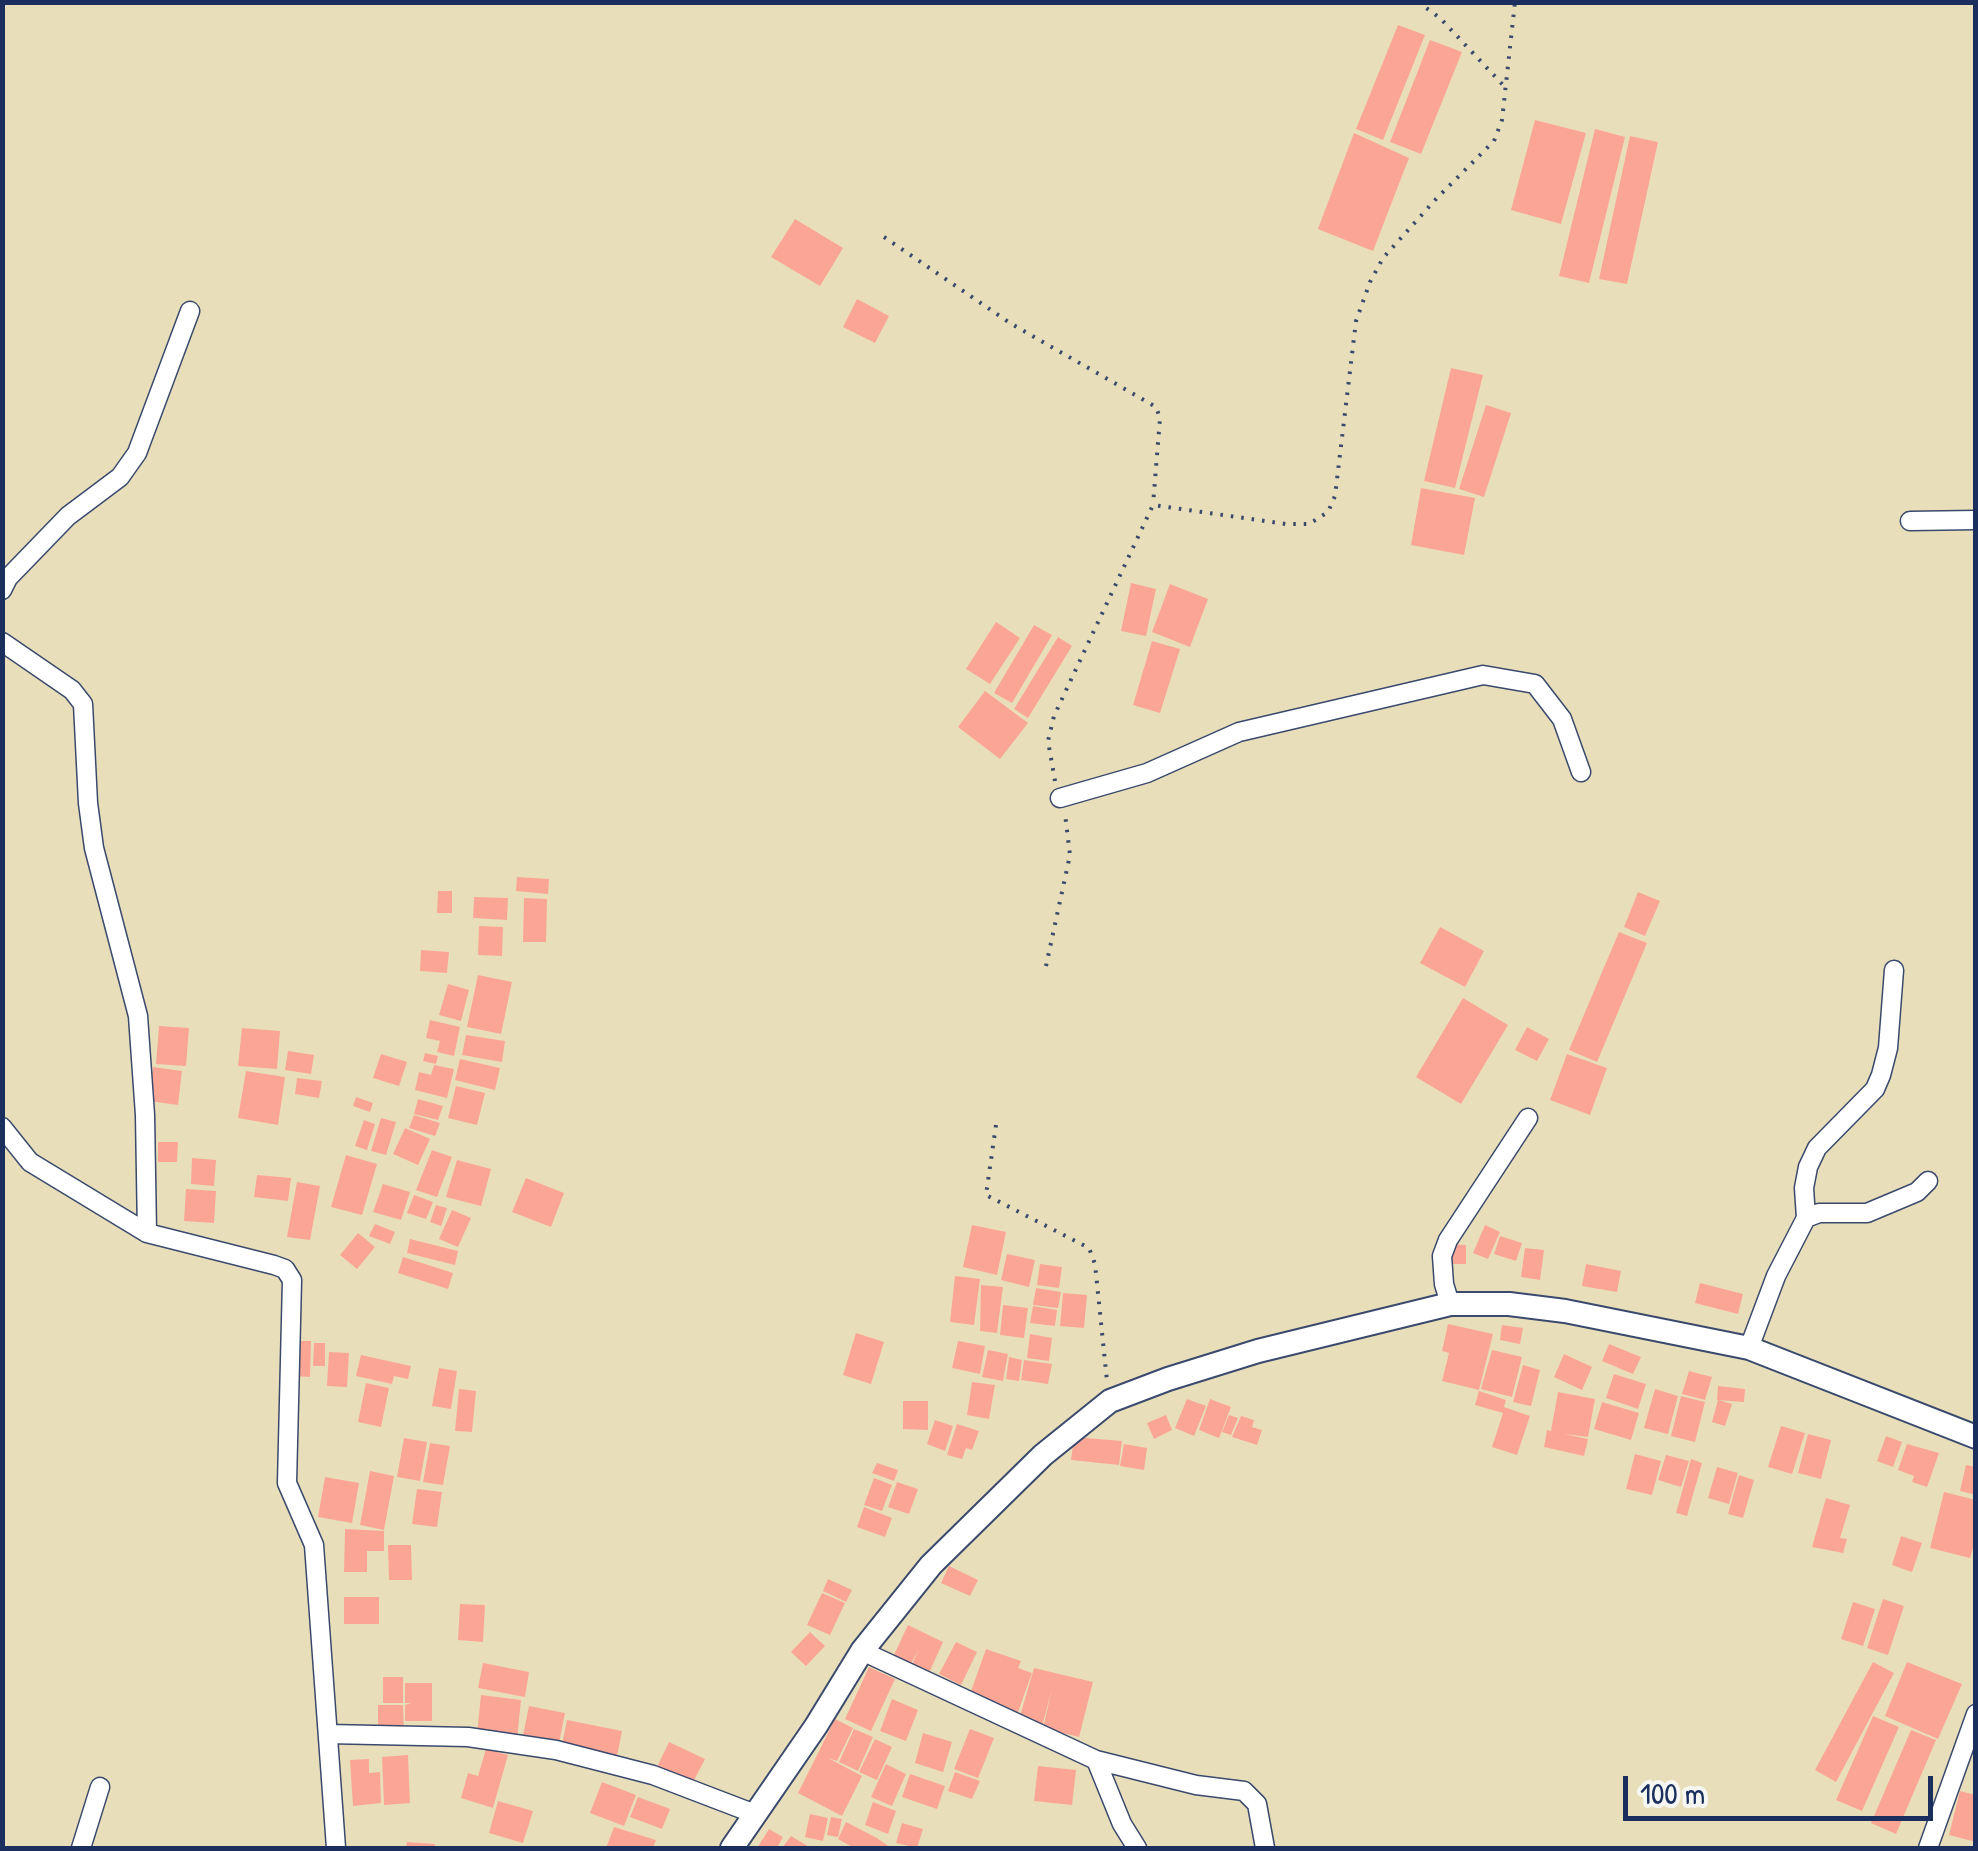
<!DOCTYPE html>
<style>
body{margin:0}
#map{position:relative;width:1978px;height:1851px;overflow:hidden;background:#e8dfba;font-family:"Patrick Hand",sans-serif}
canvas{display:block}
.frame{position:absolute;inset:0;border:5px solid #1b2f5e;pointer-events:none}
.scale{position:absolute;left:1623px;top:1776px;width:310px;height:45px;box-sizing:border-box;border:5px solid #1b2f5e;border-top:0;padding-left:12px;font-size:30px;line-height:35px;white-space:nowrap;color:#1b2f5e;-webkit-text-stroke:8px #f6f6f2;paint-order:stroke}
</style>
<div id="map">
<canvas width="1978" height="1851"></canvas>
<div class="frame"></div>
<div class="scale">100 m</div>
</div>
<script>
const ctx = document.querySelector('canvas').getContext('2d');
ctx.lineJoin = 'round';
function paint(path, color) {
  ctx.fillStyle = color;
  ctx.fill(path, 'evenodd');
}
function poly(rows) {
  const path = new Path2D();
  for (const r of rows) {
    path.moveTo(r[0], r[1]);
    for (let i = 2; i < r.length; i += 2) path.lineTo(r[i], r[i + 1]);
  }
  return path;
}
function strokePath(path, color, width, dash) {
  ctx.strokeStyle = color;
  ctx.lineWidth = width;
  ctx.lineCap = dash ? 'butt' : 'round';
  ctx.setLineDash(dash || []);
  ctx.stroke(path);
}
const building = poly([
 [1398,25,1425,35,1383,140,1356,129],
 [1430,40,1462,52,1421,154,1390,142],
 [1535,120,1586,133,1561,224,1511,210],
 [1595,129,1625,137,1589,283,1559,276],
 [1354,133,1409,158,1373,251,1318,229],
 [1630,136,1658,142,1627,284,1599,279],
 [795,219,843,248,820,286,771,257],
 [857,299,889,316,875,343,843,327],
 [1451,368,1483,375,1455,488,1424,481],
 [1486,405,1511,413,1484,497,1459,489],
 [1421,488,1475,498,1464,555,1411,545],
 [1131,583,1156,589,1146,636,1121,631],
 [1170,584,1208,599,1190,647,1152,632],
 [996,622,1020,638,990,684,966,669],
 [1034,625,1052,635,1012,703,994,693],
 [1058,637,1072,646,1028,718,1014,709],
 [1152,641,1180,649,1160,713,1133,705],
 [985,691,1028,723,1000,759,958,727],
 [517,877,549,879,548,894,516,891],
 [438,891,452,891,452,913,437,913],
 [1638,892,1660,901,1645,936,1624,927],
 [474,897,508,898,507,920,473,918],
 [524,898,547,899,546,942,523,942],
 [479,926,503,927,502,956,478,955],
 [1440,927,1484,951,1465,987,1420,963],
 [1619,932,1647,943,1597,1062,1569,1050],
 [421,950,449,952,447,973,420,971],
 [478,975,512,982,501,1034,467,1027],
 [448,984,469,990,461,1021,439,1015],
 [1463,998,1508,1025,1461,1104,1416,1077],
 [430,1020,460,1027,454,1056,437,1052,440,1041,426,1038],
 [159,1026,189,1028,186,1066,156,1064],
 [1527,1027,1549,1039,1537,1061,1515,1050],
 [242,1028,280,1031,277,1069,238,1066],
 [466,1035,505,1041,502,1062,462,1055],
 [288,1051,314,1055,311,1074,285,1070],
 [425,1053,438,1056,436,1064,423,1061],
 [381,1054,407,1062,399,1086,373,1078],
 [1567,1054,1607,1068,1590,1115,1550,1100],
 [460,1059,500,1068,495,1090,455,1080],
 [434,1065,454,1069,447,1098,415,1090,419,1072,431,1075],
 [153,1067,182,1071,178,1105,149,1101],
 [246,1071,285,1077,278,1125,238,1118],
 [297,1078,322,1081,319,1098,295,1094],
 [456,1086,485,1093,477,1125,448,1118],
 [356,1097,373,1103,370,1112,353,1106],
 [418,1099,443,1106,438,1120,414,1114],
 [414,1115,440,1123,435,1136,409,1128],
 [381,1118,396,1122,386,1155,371,1151],
 [364,1120,375,1124,367,1150,355,1146],
 [405,1128,430,1139,418,1165,393,1154],
 [158,1142,178,1142,177,1162,158,1162],
 [432,1150,452,1157,437,1197,416,1190],
 [346,1155,377,1164,362,1215,331,1207],
 [192,1158,216,1160,214,1186,191,1184],
 [457,1160,491,1169,481,1206,446,1197],
 [257,1175,291,1178,288,1201,254,1197],
 [526,1178,564,1193,551,1227,512,1212],
 [297,1182,320,1186,310,1240,287,1237],
 [383,1184,410,1192,401,1220,373,1212],
 [186,1189,216,1191,214,1223,184,1221],
 [414,1195,433,1202,426,1219,407,1213],
 [436,1205,447,1208,441,1226,430,1222],
 [452,1210,471,1218,458,1247,439,1239],
 [375,1224,395,1232,390,1244,369,1236],
 [972,1225,1006,1232,997,1275,963,1267],
 [1485,1225,1500,1232,1488,1259,1473,1253],
 [358,1233,375,1247,357,1269,340,1255],
 [1500,1236,1522,1243,1516,1261,1494,1254],
 [410,1239,458,1251,455,1265,407,1253],
 [1448,1244,1466,1245,1466,1264,1448,1264],
 [1525,1248,1544,1250,1540,1280,1521,1277],
 [1007,1254,1035,1260,1029,1287,1001,1280],
 [403,1257,453,1273,448,1289,398,1273],
 [1040,1264,1062,1267,1059,1288,1037,1285],
 [1586,1264,1621,1271,1617,1292,1582,1286],
 [955,1276,980,1279,974,1325,950,1322],
 [1700,1283,1743,1294,1738,1314,1695,1303],
 [981,1285,1003,1287,997,1333,980,1331],
 [1036,1288,1061,1292,1058,1308,1033,1305],
 [1063,1293,1087,1295,1084,1328,1060,1326],
 [1003,1305,1028,1308,1024,1338,1000,1335],
 [1033,1306,1057,1310,1055,1326,1030,1323],
 [1448,1324,1493,1334,1479,1390,1442,1381,1449,1353,1442,1351],
 [1502,1325,1523,1328,1520,1344,1500,1340],
 [856,1333,884,1342,871,1384,843,1375],
 [1030,1334,1052,1338,1049,1361,1027,1358],
 [295,1341,311,1341,310,1377,293,1376],
 [958,1341,985,1346,980,1374,952,1368],
 [314,1343,325,1343,325,1366,313,1366],
 [1609,1344,1641,1357,1633,1374,1602,1361],
 [988,1350,1008,1354,1003,1381,982,1377],
 [1492,1350,1522,1357,1512,1397,1481,1389],
 [329,1352,349,1353,347,1387,327,1386],
 [1564,1354,1592,1367,1582,1390,1554,1377],
 [361,1355,411,1366,408,1379,394,1376,392,1384,356,1376],
 [1009,1357,1022,1360,1019,1381,1006,1379],
 [1024,1360,1052,1364,1048,1384,1021,1380],
 [1523,1365,1540,1370,1531,1406,1513,1402],
 [439,1368,457,1371,451,1409,432,1406],
 [1689,1371,1712,1377,1705,1400,1682,1394],
 [1614,1374,1646,1384,1638,1409,1606,1398],
 [972,1382,995,1385,989,1419,967,1415],
 [366,1383,389,1388,381,1427,358,1422],
 [1718,1386,1745,1389,1744,1402,1717,1400],
 [459,1389,476,1391,472,1432,455,1431],
 [1655,1389,1678,1396,1668,1434,1644,1428],
 [1479,1391,1506,1400,1504,1407,1530,1416,1517,1455,1492,1447,1503,1413,1475,1405],
 [1558,1392,1595,1399,1588,1437,1564,1434,1588,1439,1584,1456,1544,1447,1547,1430,1551,1431],
 [1681,1396,1705,1402,1695,1442,1671,1436],
 [1187,1399,1206,1406,1194,1436,1175,1428],
 [1210,1399,1231,1407,1219,1438,1199,1430],
 [1718,1400,1732,1404,1725,1426,1712,1422],
 [903,1401,928,1401,928,1430,903,1429],
 [1602,1402,1639,1413,1631,1440,1594,1429],
 [1166,1415,1172,1430,1154,1439,1147,1423],
 [1229,1415,1238,1418,1231,1435,1222,1432],
 [1241,1416,1254,1420,1252,1427,1262,1430,1257,1445,1232,1437],
 [935,1420,953,1426,945,1451,927,1444],
 [957,1424,979,1431,972,1450,966,1448,962,1459,947,1455],
 [1781,1426,1805,1433,1792,1474,1768,1467],
 [1808,1434,1831,1440,1821,1479,1798,1473],
 [1886,1436,1902,1442,1893,1467,1877,1461],
 [1074,1437,1122,1441,1119,1465,1071,1460],
 [404,1438,427,1442,420,1481,397,1477],
 [430,1443,450,1446,443,1485,423,1482],
 [1124,1444,1147,1448,1144,1470,1120,1466],
 [1907,1444,1939,1453,1927,1487,1912,1482,1914,1476,1898,1470],
 [1635,1454,1661,1461,1652,1495,1626,1489],
 [1666,1455,1689,1461,1681,1487,1658,1480],
 [1691,1459,1702,1463,1687,1516,1676,1513],
 [877,1463,898,1470,894,1481,872,1473],
 [1966,1465,1976,1467,1976,1495,1960,1491],
 [1717,1467,1738,1473,1729,1504,1708,1498],
 [370,1471,394,1476,384,1530,360,1525],
 [1739,1475,1754,1480,1743,1518,1728,1514],
 [325,1477,359,1483,352,1523,318,1517],
 [874,1478,892,1485,882,1511,864,1505],
 [897,1482,918,1489,909,1514,888,1507],
 [417,1489,442,1492,437,1527,412,1524],
 [1944,1492,1976,1500,1976,1539,1970,1558,1930,1548],
 [1826,1498,1850,1505,1840,1538,1847,1539,1843,1553,1812,1547],
 [864,1507,892,1518,885,1537,857,1527],
 [345,1529,384,1531,384,1551,367,1551,367,1572,344,1572],
 [1901,1536,1922,1543,1912,1572,1892,1565],
 [388,1545,411,1545,412,1580,389,1580],
 [949,1566,978,1580,970,1596,941,1583],
 [828,1579,852,1590,846,1602,823,1591],
 [822,1593,845,1603,830,1635,807,1625],
 [344,1597,379,1597,379,1624,344,1624],
 [1883,1599,1904,1606,1888,1655,1867,1648],
 [1853,1602,1875,1609,1863,1646,1841,1639],
 [460,1604,485,1605,483,1642,458,1640],
 [908,1625,943,1642,929,1673,911,1666,919,1650,910,1665,893,1657],
 [810,1632,825,1646,806,1666,791,1652],
 [956,1642,977,1652,961,1685,939,1674],
 [986,1649,1021,1661,1018,1668,1032,1673,1017,1715,969,1697],
 [1873,1662,1894,1673,1836,1782,1815,1770],
 [1907,1662,1962,1684,1938,1739,1885,1716],
 [483,1663,529,1672,525,1697,478,1688],
 [869,1667,895,1679,871,1731,845,1719],
 [1034,1668,1093,1682,1079,1737,1043,1728,1052,1689,1041,1730,1018,1723],
 [383,1677,403,1677,403,1703,383,1703],
 [405,1683,432,1683,432,1721,405,1721,405,1705,411,1703,405,1703],
 [481,1695,521,1700,517,1739,477,1734],
 [892,1699,918,1710,906,1741,880,1731],
 [378,1705,403,1705,404,1734,378,1734],
 [529,1706,565,1713,558,1748,522,1740],
 [1873,1716,1899,1727,1862,1811,1836,1800],
 [835,1719,853,1728,837,1761,828,1758,862,1776,842,1816,798,1793],
 [567,1720,622,1731,616,1761,561,1749],
 [854,1729,873,1737,858,1771,839,1762],
 [970,1729,994,1738,978,1778,954,1769],
 [1911,1730,1936,1740,1896,1834,1871,1823],
 [923,1733,952,1742,943,1772,915,1763],
 [875,1739,892,1747,877,1780,859,1772],
 [669,1742,705,1759,692,1784,657,1767],
 [486,1749,508,1755,493,1808,461,1798,468,1773,478,1776],
 [408,1755,410,1803,384,1805,382,1757],
 [369,1759,369,1773,380,1772,381,1803,353,1806,350,1760],
 [886,1764,906,1774,892,1806,871,1797],
 [1038,1766,1076,1770,1072,1805,1034,1801],
 [955,1772,980,1781,972,1799,948,1791],
 [910,1774,945,1786,937,1809,902,1797],
 [602,1782,636,1795,624,1826,590,1813],
 [1960,1791,1976,1795,1976,1842,1949,1835],
 [638,1797,670,1809,662,1829,630,1817],
 [498,1801,533,1811,523,1843,489,1833],
 [873,1802,896,1811,888,1834,865,1825],
 [810,1814,828,1818,823,1841,805,1837],
 [831,1817,842,1819,838,1837,827,1835],
 [846,1822,877,1838,891,1848,854,1848,838,1839],
 [902,1823,923,1829,917,1848,896,1843],
 [614,1827,656,1840,653,1848,606,1848],
 [769,1829,783,1837,777,1848,757,1848],
 [791,1836,811,1848,782,1848],
 [407,1842,435,1844,435,1848,406,1848]
]);
const path = poly([
 [1418,2,1440,18,1504,86],
 [884,237,1010,323,1156,407,1160,418,1153,505],
 [1055,781,1048,741,1054,716,1153,505,1286,524,1309,524,1328,512,1335,496,1356,321,1370,282,1383,258,1436,199,1494,141,1502,120,1515,2],
 [1046,966,1070,855,1065,814],
 [996,1125,986,1195,1089,1248,1095,1264,1107,1381]
]);
const minor = poly([
 [1910,521,1976,520],
 [2,590,8,578,68,516,120,477,137,453,190,311],
 [2,642,72,690,83,704,88,803,94,848,138,1016,145,1115,147,1233,274,1265,285,1269,292,1280,287,1483,314,1545,336,1848],
 [1060,798,1147,773,1239,732,1483,675,1535,684,1562,719,1581,772],
 [2,1127,30,1162,147,1233],
 [1806,1218,1804,1188,1808,1167,1817,1148,1875,1089,1881,1075,1888,1048,1894,970],
 [1450,1304,1444,1284,1442,1256,1448,1240,1528,1118],
 [1749,1348,1776,1276,1806,1218,1819,1213,1867,1213,1917,1192,1928,1181],
 [862,1651,1096,1760,1122,1824,1137,1848],
 [328,1734,468,1737,556,1750,653,1775,755,1814],
 [1096,1760,1196,1785,1244,1791,1257,1804,1265,1848],
 [81,1848,100,1787],
 [1928,1848,1976,1714]
]);
const tertiary = poly([
 [732,1848,816,1726,862,1651,931,1565,1043,1455,1110,1401,1168,1379,1258,1351,1450,1304,1509,1304,1565,1311,1749,1348,1976,1437]
]);
paint(building, '#fba695');
strokePath(minor, '#3a496c', 21);
strokePath(tertiary, '#3a496c', 26);
strokePath(path, '#3a496c', 4, [2.5, 8]);
strokePath(minor, '#fff', 18);
strokePath(tertiary, '#fff', 22);
</script>
